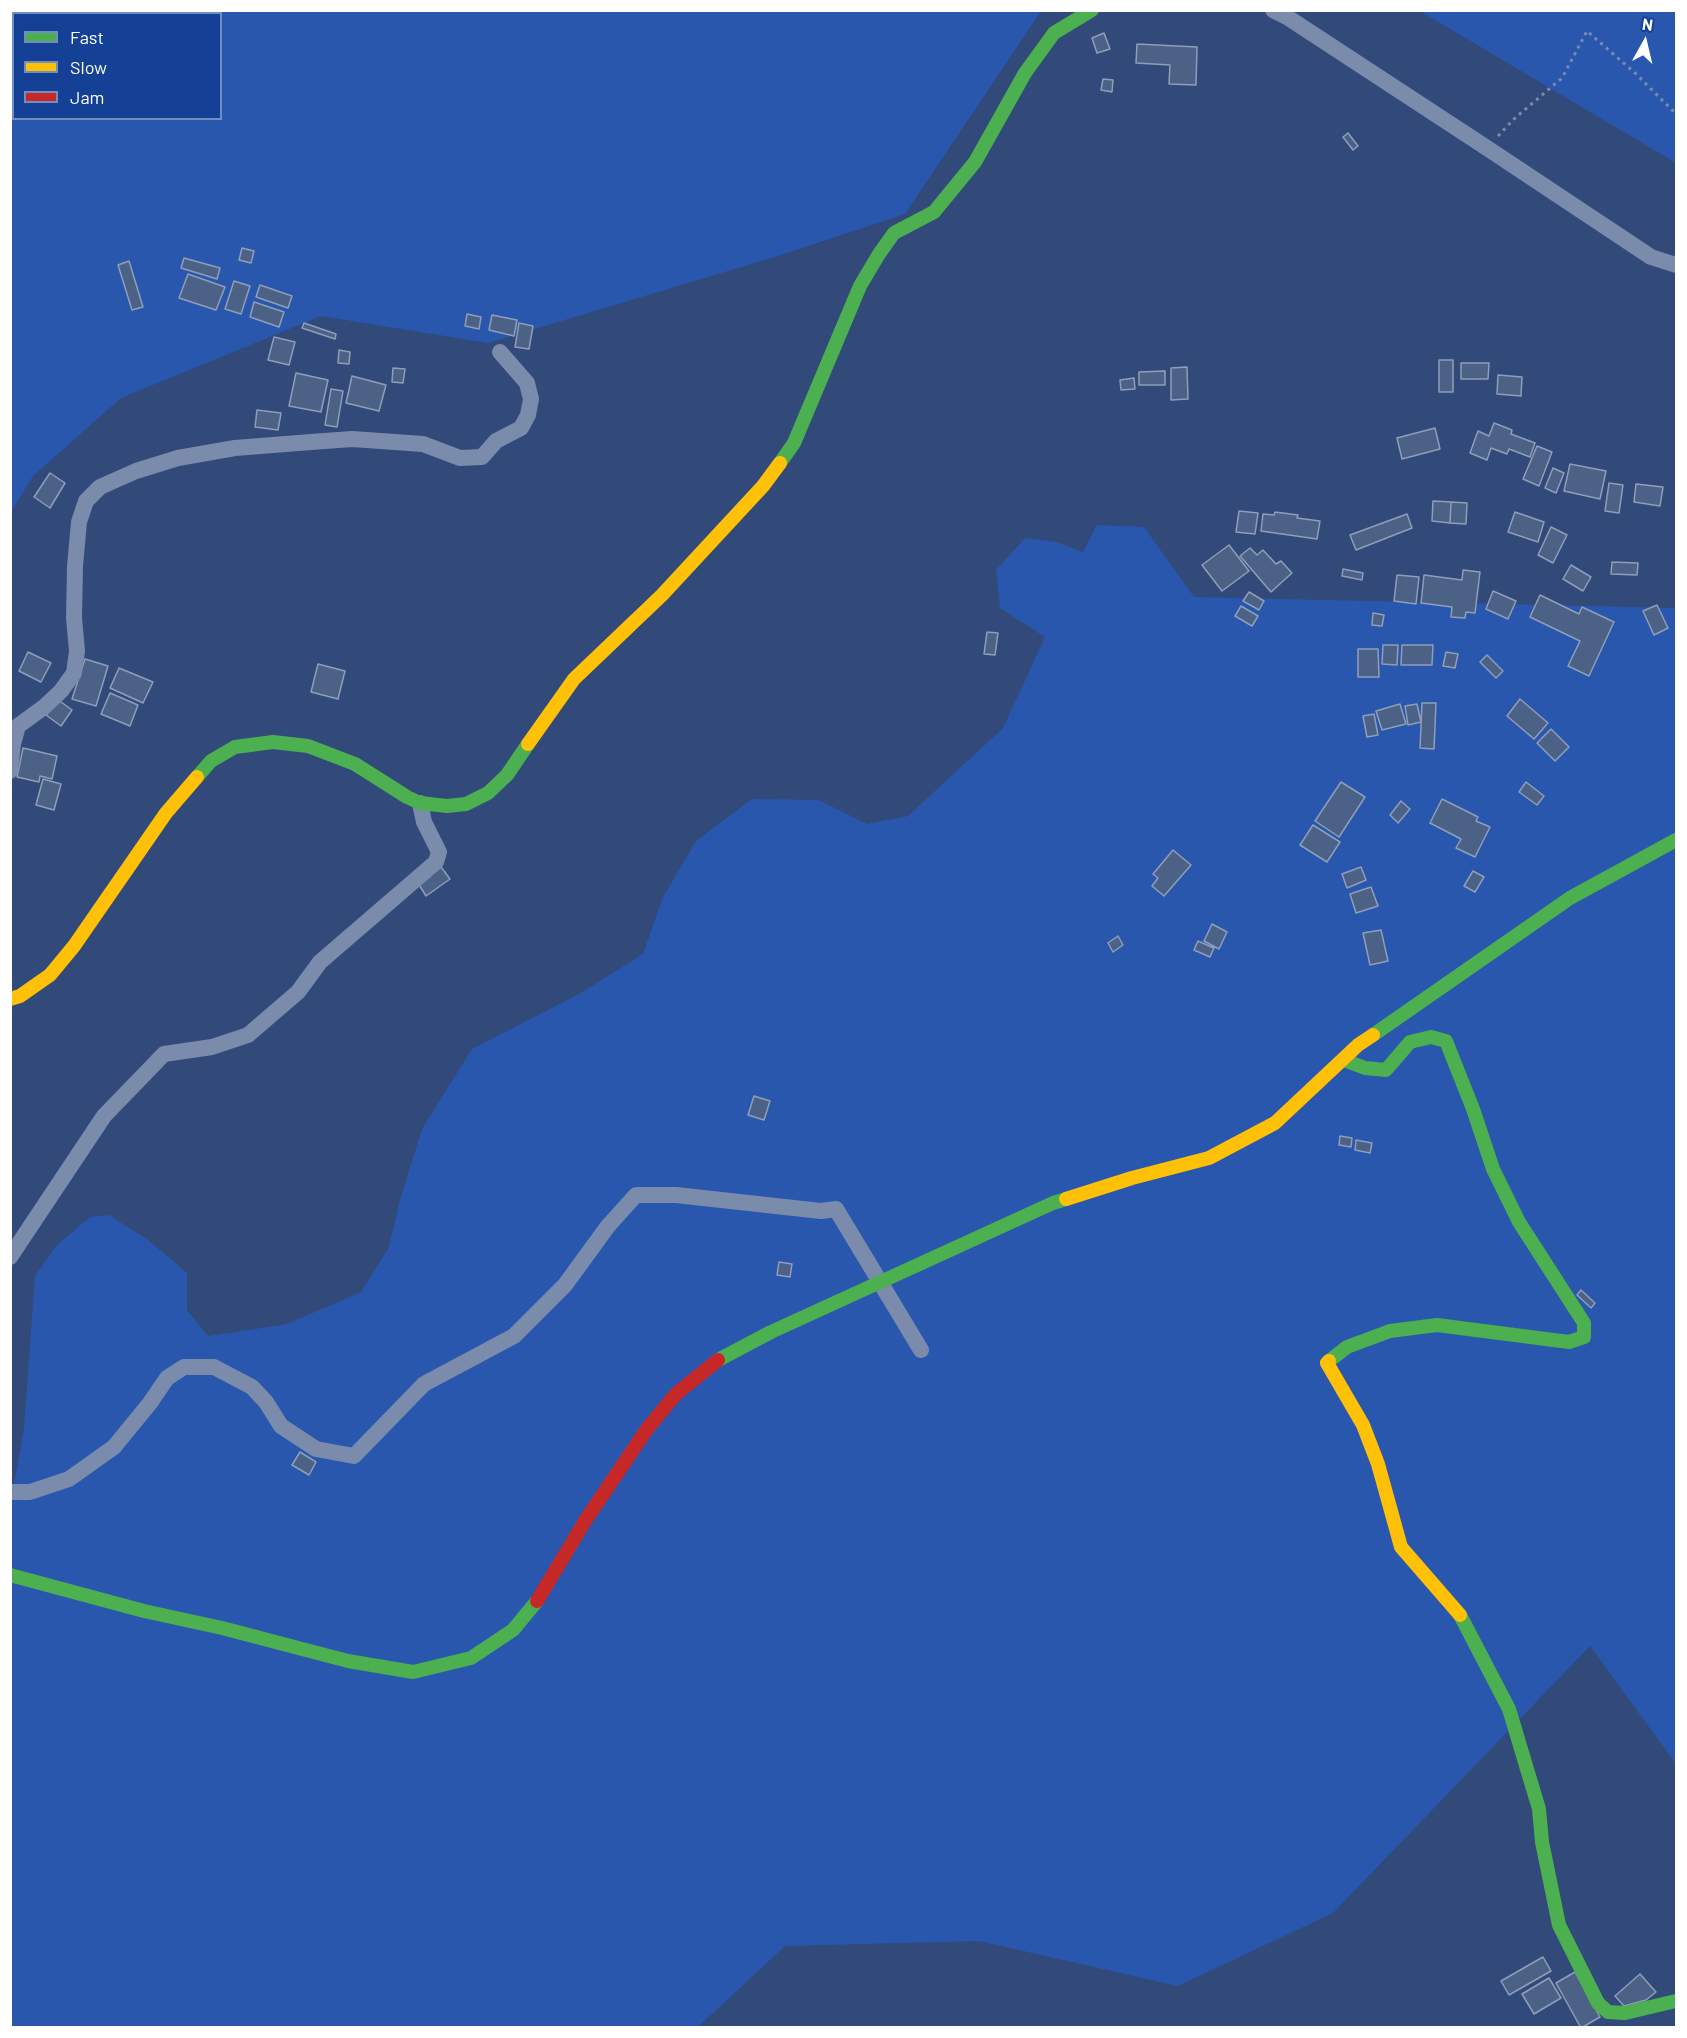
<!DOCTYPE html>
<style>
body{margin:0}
#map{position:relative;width:1687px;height:2038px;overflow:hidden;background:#314a79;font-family:Barlow,sans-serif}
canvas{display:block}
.frame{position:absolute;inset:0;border:12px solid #fff;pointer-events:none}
.legend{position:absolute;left:12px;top:12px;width:210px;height:108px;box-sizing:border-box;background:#144196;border:2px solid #728dc0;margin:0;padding:8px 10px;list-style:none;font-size:18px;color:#fff}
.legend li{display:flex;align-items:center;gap:12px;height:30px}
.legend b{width:30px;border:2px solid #728dc0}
.north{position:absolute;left:1615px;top:12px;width:60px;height:60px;-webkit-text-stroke:4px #144196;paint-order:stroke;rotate:8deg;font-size:16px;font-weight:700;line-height:24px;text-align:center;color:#fff}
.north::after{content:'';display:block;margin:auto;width:21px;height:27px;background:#fff;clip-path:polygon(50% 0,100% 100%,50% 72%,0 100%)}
</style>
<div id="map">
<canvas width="1687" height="2038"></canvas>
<div class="frame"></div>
<ul class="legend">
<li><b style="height:8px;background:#4caf50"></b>Fast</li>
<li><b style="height:8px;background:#ffc107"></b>Slow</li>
<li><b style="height:8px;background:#c62828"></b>Jam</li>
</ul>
<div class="north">N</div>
</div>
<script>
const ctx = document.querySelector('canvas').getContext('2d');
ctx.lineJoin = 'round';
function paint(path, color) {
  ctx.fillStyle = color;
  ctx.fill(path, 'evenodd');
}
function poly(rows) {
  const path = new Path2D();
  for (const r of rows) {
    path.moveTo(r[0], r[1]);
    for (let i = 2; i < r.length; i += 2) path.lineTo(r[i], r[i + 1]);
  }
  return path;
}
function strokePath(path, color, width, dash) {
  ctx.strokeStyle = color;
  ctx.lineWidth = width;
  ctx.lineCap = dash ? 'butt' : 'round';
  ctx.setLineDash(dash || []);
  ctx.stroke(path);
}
const green = poly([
 [11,11,1041,11,905,214,778,256,488,343,321,316,121,398,33,476,11,512],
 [14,14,220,14,220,118,14,118],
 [1420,11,1676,11,1676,163],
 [1097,525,1144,527,1194,597,1676,608,1676,1764,1590,1646,1333,1913,1178,1986,979,1941,785,1946,698,2027,11,2028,11,1501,24,1428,35,1276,57,1245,90,1217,109,1215,148,1240,187,1273,187,1310,208,1336,287,1324,361,1292,389,1247,399,1203,422,1129,472,1049,579,994,643,954,663,897,696,841,752,799,819,800,867,824,908,816,1003,728,1045,637,1000,608,996,570,1025,538,1056,542,1083,552]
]);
const building = poly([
 [1104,33,1110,49,1097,53,1092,38,1104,33],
 [1137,44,1197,47,1196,85,1169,84,1170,65,1136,63,1137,44],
 [1103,79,1113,80,1112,92,1101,90,1103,79],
 [1348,133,1358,146,1353,150,1343,137,1348,133],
 [242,248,254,251,251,263,239,260,242,248],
 [184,258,220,268,217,279,181,268,184,258],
 [129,261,143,307,132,310,118,265,129,261],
 [188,274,225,287,216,310,179,298,188,274],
 [234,281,250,286,241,314,225,309,234,281],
 [260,285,292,296,288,308,256,297,260,285],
 [254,302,284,312,279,327,250,317,254,302],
 [467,314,481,317,479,329,465,326,467,314],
 [492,315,517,320,514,336,489,330,492,315],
 [304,323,336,334,335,339,302,328,304,323],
 [519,323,533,326,529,349,515,347,519,323],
 [274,337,295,342,289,365,268,360,274,337],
 [339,350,350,352,349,364,338,363,339,350],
 [1439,360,1453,360,1453,392,1439,392,1439,360],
 [1461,363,1489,363,1488,379,1461,379,1461,363],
 [1187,367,1188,399,1171,400,1171,368,1187,367],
 [393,368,405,369,403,383,392,382,393,368],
 [1165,371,1165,385,1139,385,1139,372,1165,371],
 [296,373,328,380,321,412,289,406,296,373],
 [1498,375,1522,377,1521,396,1497,394,1498,375],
 [352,376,386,385,379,411,346,403,352,376],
 [1134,378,1135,389,1121,390,1120,380,1134,378],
 [331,389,343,391,337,427,325,425,331,389],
 [257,410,281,413,278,430,255,427,257,410],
 [1494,423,1512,430,1511,434,1535,443,1530,457,1509,449,1507,454,1491,448,1487,460,1470,453,1478,431,1489,436,1494,423],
 [1435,428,1440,449,1402,459,1397,438,1435,428],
 [1537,446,1552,452,1539,486,1523,479,1537,446],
 [1570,464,1606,471,1600,499,1564,491,1570,464],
 [1553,468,1564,473,1556,493,1545,488,1553,468],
 [50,473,65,483,50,508,34,497,50,473],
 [1609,483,1623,485,1619,513,1605,511,1609,483],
 [1636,484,1663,487,1660,506,1634,502,1636,484],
 [1433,501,1451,502,1450,523,1432,521,1433,501],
 [1451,502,1467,503,1466,524,1450,523,1451,502],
 [1239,511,1258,513,1255,534,1236,532,1239,511],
 [1275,512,1298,515,1297,518,1320,521,1317,539,1261,531,1263,514,1274,515,1275,512],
 [1515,512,1544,522,1538,542,1508,532,1515,512],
 [1407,514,1412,528,1356,550,1350,535,1407,514],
 [1551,527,1567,535,1553,563,1538,555,1551,527],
 [1229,545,1249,571,1222,591,1202,565,1229,545],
 [1250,548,1257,555,1263,550,1276,564,1281,561,1292,573,1271,592,1240,556,1250,548],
 [1612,562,1638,563,1637,575,1611,574,1612,562],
 [1571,565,1591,577,1583,591,1563,579,1571,565],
 [1343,569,1363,573,1362,580,1342,576,1343,569],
 [1463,570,1480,572,1475,613,1466,612,1465,618,1451,617,1452,607,1421,603,1424,575,1462,580,1463,570],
 [1397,575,1419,577,1416,604,1394,601,1397,575],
 [1493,591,1516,601,1508,619,1486,609,1493,591],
 [1249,592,1264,601,1259,610,1243,601,1249,592],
 [1540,595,1579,614,1582,607,1614,622,1589,676,1568,666,1580,641,1530,617,1540,595],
 [1657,605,1668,628,1654,635,1643,611,1657,605],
 [1241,606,1258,616,1252,626,1235,616,1241,606],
 [1373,613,1384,615,1382,626,1372,625,1373,613],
 [987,632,998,633,995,655,984,654,987,632],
 [1383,645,1398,645,1397,665,1382,664,1383,645],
 [1402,645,1433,645,1432,665,1401,665,1402,645],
 [1358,649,1378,649,1379,677,1358,677,1358,649],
 [28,652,51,663,41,682,19,671,28,652],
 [1446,652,1458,654,1455,668,1443,666,1446,652],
 [1487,655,1503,671,1496,678,1480,662,1487,655],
 [85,659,108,666,96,706,72,699,85,659],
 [318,664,345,671,338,699,311,692,318,664],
 [119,668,153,682,143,703,110,688,119,668],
 [110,693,138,705,130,726,101,714,110,693],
 [57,699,72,710,61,726,46,715,57,699],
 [1520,699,1548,723,1534,739,1507,716,1520,699],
 [1422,703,1436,703,1434,749,1420,748,1422,703],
 [1400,704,1406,724,1382,730,1376,711,1400,704],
 [1417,704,1421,722,1408,725,1405,706,1417,704],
 [1374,714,1378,735,1367,737,1363,716,1374,714],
 [1551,729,1569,747,1555,761,1537,743,1551,729],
 [23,748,57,756,52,779,40,776,39,782,17,777,23,748],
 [43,779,61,784,54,810,36,805,43,779],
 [1341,782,1365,797,1339,837,1315,821,1341,782],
 [1526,782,1544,796,1537,805,1519,792,1526,782],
 [1442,799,1478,817,1476,821,1490,827,1475,857,1456,848,1461,839,1430,823,1442,799],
 [1401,801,1410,809,1398,823,1390,815,1401,801],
 [1313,825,1340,842,1327,862,1300,845,1313,825],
 [1173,850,1191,865,1164,896,1152,886,1158,878,1153,874,1173,850],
 [441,867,450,879,426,896,418,883,441,867],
 [1361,867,1366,880,1347,888,1342,874,1361,867],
 [1473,871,1484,877,1475,892,1464,886,1473,871],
 [1371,887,1378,906,1356,913,1350,894,1371,887],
 [1212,924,1227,932,1219,949,1204,941,1212,924],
 [1381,930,1388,961,1370,965,1363,933,1381,930],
 [1118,936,1123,945,1113,952,1108,943,1118,936],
 [1198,941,1214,948,1210,957,1194,950,1198,941],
 [754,1096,770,1101,764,1120,748,1115,754,1096],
 [1340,1136,1352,1138,1351,1147,1339,1145,1340,1136],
 [1356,1140,1372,1143,1370,1153,1355,1150,1356,1140],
 [779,1262,792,1264,790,1277,777,1275,779,1262],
 [1581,1290,1595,1303,1591,1308,1577,1295,1581,1290],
 [300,1452,316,1462,309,1475,292,1465,300,1452],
 [1543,1957,1551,1971,1509,1995,1501,1981,1543,1957],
 [1575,1972,1600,2017,1581,2028,1556,1983,1575,1972],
 [1640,1974,1656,1992,1646,2000,1624,2006,1615,1996,1640,1974],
 [1549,1978,1561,1998,1534,2014,1522,1994,1549,1978]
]);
const path = poly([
 [1498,136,1514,119,1562,78,1587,31,1635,73,1676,114]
]);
const street = poly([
 [1273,10,1287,17,1487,148,1651,257,1676,265],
 [10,771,13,744,18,726,44,707,61,691,74,673,77,651,74,618,75,566,79,522,86,501,100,487,136,471,178,458,235,448,311,442,352,439,423,444,460,458,482,457,496,441,521,428,528,415,531,399,527,383,500,352],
 [10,1257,104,1116,164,1054,212,1047,248,1035,298,992,320,962,436,862,439,852,424,822,420,803],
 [10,1492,30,1492,69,1479,114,1447,150,1403,167,1378,184,1367,214,1367,252,1387,266,1402,281,1426,316,1449,354,1456,424,1384,514,1336,565,1285,608,1226,636,1195,676,1195,821,1211,836,1209,921,1350]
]);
const fast = poly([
 [780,463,794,443,860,286,879,254,894,233,934,212,975,162,1025,73,1054,33,1092,10],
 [197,777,211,761,235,747,273,742,308,746,355,764,407,797,420,803,447,806,466,804,488,793,507,775,528,744],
 [1373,1035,1570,898,1676,840],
 [718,1360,771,1332,1053,1203,1066,1199],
 [1329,1361,1347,1347,1390,1331,1437,1325,1569,1342,1584,1337,1584,1323,1519,1222,1493,1169,1473,1109,1446,1041,1431,1037,1410,1042,1386,1070,1365,1068,1344,1060],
 [10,1575,144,1611,222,1628,348,1661,413,1672,471,1658,513,1630,537,1601],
 [1460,1615,1509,1709,1539,1809,1542,1842,1559,1925,1598,2003,1608,2012,1625,2013,1676,2001]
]);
const slow = poly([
 [528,744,574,679,662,595,763,486,780,463],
 [10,999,20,996,50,975,74,946,166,813,197,777],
 [1066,1199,1132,1178,1209,1158,1275,1123,1358,1045,1373,1035],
 [1329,1361,1327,1363,1363,1425,1378,1464,1401,1547,1460,1615]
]);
const jam = poly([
 [537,1601,585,1521,647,1429,676,1394,718,1360]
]);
paint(green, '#2857ad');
paint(building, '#4c6186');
strokePath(building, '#8f9eb9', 1.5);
strokePath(path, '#7a8bab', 3, [3, 4.5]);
strokePath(street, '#7a8bab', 16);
strokePath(fast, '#4caf50', 14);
strokePath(slow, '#ffc107', 14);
strokePath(jam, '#c62828', 14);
</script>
